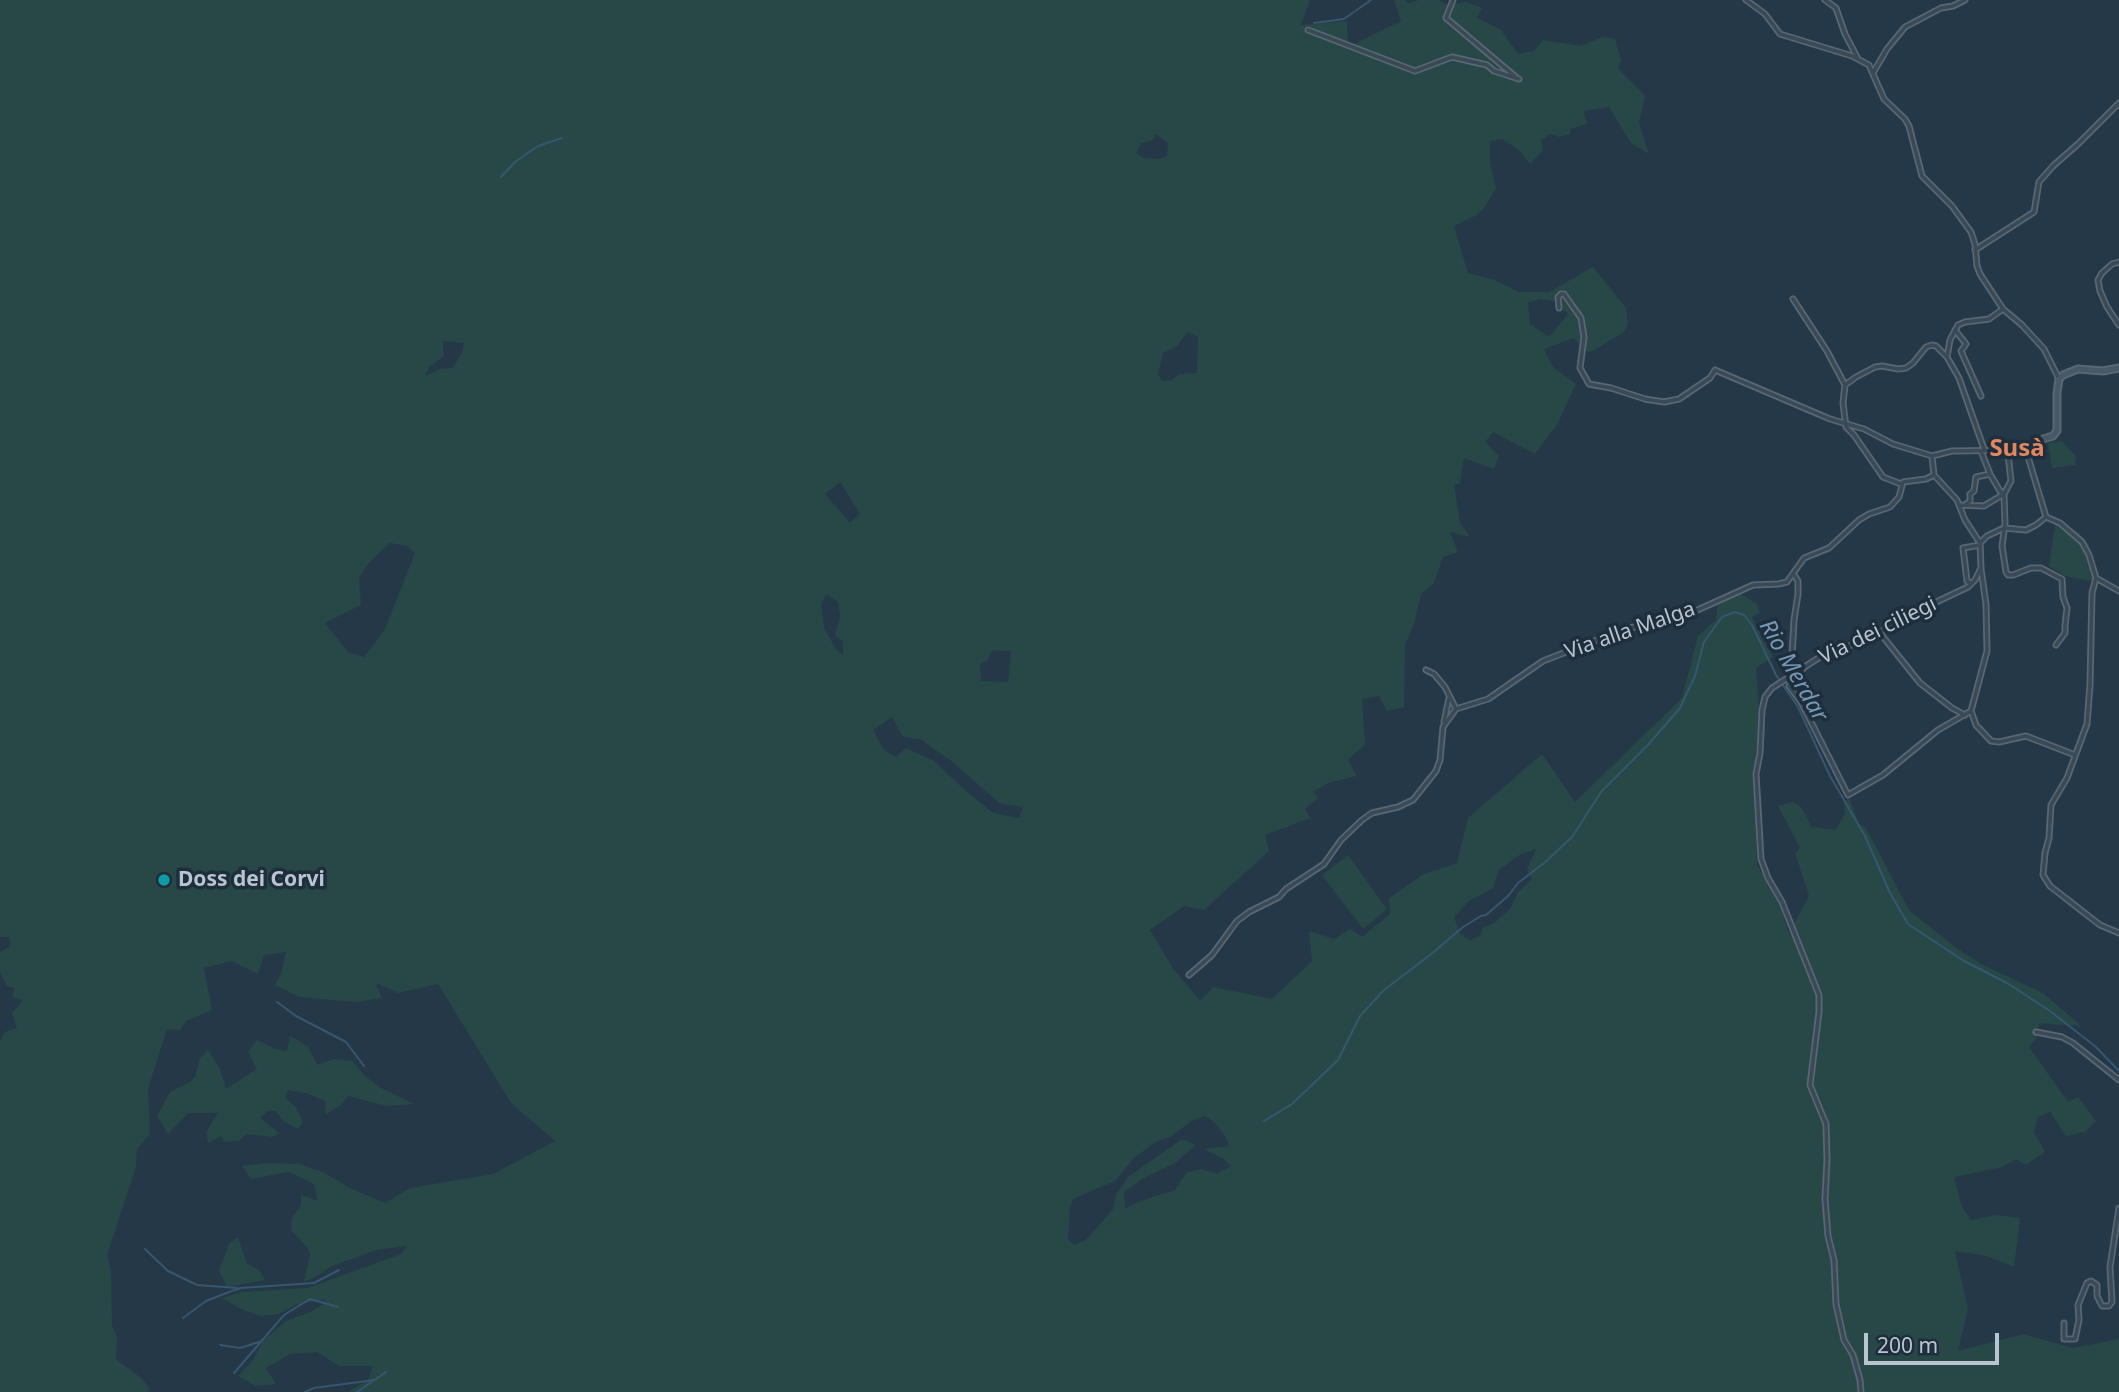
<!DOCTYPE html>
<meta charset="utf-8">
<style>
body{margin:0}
#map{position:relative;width:2119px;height:1392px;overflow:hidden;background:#253847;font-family:"Noto Sans",sans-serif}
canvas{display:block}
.scale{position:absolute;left:1864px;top:1333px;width:135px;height:32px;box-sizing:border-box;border:4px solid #b8c4cf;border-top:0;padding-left:9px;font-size:21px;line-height:24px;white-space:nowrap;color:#b8c4cf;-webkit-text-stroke:5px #1e2e3c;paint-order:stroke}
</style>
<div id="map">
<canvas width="2119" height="1392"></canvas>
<div class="scale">200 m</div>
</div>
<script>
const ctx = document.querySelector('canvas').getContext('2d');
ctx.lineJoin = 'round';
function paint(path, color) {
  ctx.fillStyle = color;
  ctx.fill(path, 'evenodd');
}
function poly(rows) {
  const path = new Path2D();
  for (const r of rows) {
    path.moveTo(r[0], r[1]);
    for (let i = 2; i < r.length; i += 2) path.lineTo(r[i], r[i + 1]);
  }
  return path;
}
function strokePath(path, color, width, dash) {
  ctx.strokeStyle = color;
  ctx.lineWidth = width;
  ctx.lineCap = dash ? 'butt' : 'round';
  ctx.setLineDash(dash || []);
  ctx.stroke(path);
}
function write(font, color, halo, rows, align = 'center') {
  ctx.font = font + ' "Noto Sans",sans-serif';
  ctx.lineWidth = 7;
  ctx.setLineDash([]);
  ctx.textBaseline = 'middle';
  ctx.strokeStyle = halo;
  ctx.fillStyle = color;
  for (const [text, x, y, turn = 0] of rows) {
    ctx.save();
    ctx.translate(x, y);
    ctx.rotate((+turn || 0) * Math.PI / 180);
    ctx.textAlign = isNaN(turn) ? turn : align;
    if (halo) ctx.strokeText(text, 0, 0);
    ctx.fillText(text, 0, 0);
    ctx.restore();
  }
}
const green = poly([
 [0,0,1310,0,1301,25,1347,21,1348,47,1401,21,1394,0,1404,0,1409,3,1419,0,1438,0,1449,5,1466,2,1482,8,1477,18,1501,30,1518,54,1534,51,1543,40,1580,46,1603,37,1615,39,1621,60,1618,68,1645,96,1639,123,1649,154,1631,143,1609,107,1584,111,1587,124,1570,129,1570,134,1559,137,1551,134,1541,140,1543,150,1530,164,1519,150,1502,139,1490,141,1490,163,1496,188,1483,210,1475,216,1454,226,1468,273,1495,280,1519,292,1549,292,1593,267,1626,308,1628,324,1624,332,1596,349,1588,352,1574,338,1544,349,1553,367,1576,384,1558,423,1535,454,1493,432,1485,442,1499,456,1494,469,1464,458,1460,483,1454,485,1460,523,1470,537,1450,532,1458,552,1443,557,1434,583,1421,594,1415,621,1405,645,1404,707,1387,711,1379,696,1362,699,1365,745,1348,759,1356,776,1328,783,1313,792,1318,798,1305,809,1310,818,1265,835,1269,851,1204,910,1184,906,1150,930,1172,967,1200,1001,1213,987,1272,999,1312,961,1309,931,1334,939,1350,929,1362,937,1390,914,1389,898,1422,875,1457,863,1468,818,1542,754,1575,802,1682,698,1698,636,1716,620,1718,602,1741,594,1757,604,1760,613,1752,617,1773,657,1756,668,1759,710,1755,771,1757,865,1779,904,1789,933,1809,896,1795,853,1800,848,1778,806,1792,802,1801,807,1812,827,1836,830,1845,813,1844,803,1849,798,1859,824,1866,828,1909,910,1955,947,1983,965,2043,993,2081,1026,2039,1023,2037,1037,2029,1047,2068,1102,2078,1097,2096,1121,2085,1132,2066,1136,2050,1112,2038,1117,2034,1132,2045,1152,2026,1165,2016,1159,2002,1167,1954,1177,1962,1207,1971,1220,1995,1215,2020,1218,2014,1267,1987,1256,1955,1251,1968,1309,1958,1351,2023,1334,2073,1348,2119,1339,2119,1392,348,1392,368,1380,373,1366,339,1366,317,1352,290,1354,266,1368,276,1384,256,1386,238,1376,253,1360,263,1341,286,1321,312,1311,325,1303,325,1300,297,1304,279,1314,261,1316,243,1310,222,1298,243,1292,308,1288,401,1254,407,1246,376,1250,330,1267,312,1279,304,1281,310,1255,307,1247,291,1230,292,1218,301,1205,301,1195,318,1201,314,1184,289,1172,251,1179,242,1166,267,1163,300,1164,323,1172,352,1189,385,1203,410,1188,493,1174,555,1141,511,1103,438,984,398,993,376,983,382,998,356,1002,299,997,275,985,281,974,286,952,264,955,258,974,231,961,204,968,212,1010,186,1021,180,1030,167,1029,148,1089,150,1134,137,1149,136,1167,107,1255,111,1271,112,1325,117,1338,116,1359,141,1378,150,1389,147,1392,0,1392,0,1041,5,1032,17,1028,12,1013,23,1001,12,997,15,988,7,986,0,972,0,952,10,947,9,937,0,937],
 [1156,134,1168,143,1167,156,1159,159,1144,158,1136,153,1141,143,1152,141],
 [1540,299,1556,301,1568,314,1549,337,1530,324,1528,303],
 [1188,332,1198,337,1197,373,1179,374,1170,381,1162,381,1158,374,1163,353,1177,346],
 [443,341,464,343,462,353,453,368,440,369,425,376,429,367,444,356],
 [840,482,860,514,850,523,825,494],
 [390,543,407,546,415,553,384,631,364,657,348,652,325,623,361,605,359,578,368,564],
 [826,594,838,602,840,615,835,636,843,641,843,655,836,649,824,628,821,604],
 [994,650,1011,651,1008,682,981,681,980,664,988,660,990,653],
 [892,717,903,737,920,739,954,763,999,803,1023,807,1019,818,993,813,967,792,934,761,906,748,896,757,884,750,873,730],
 [1536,849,1527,870,1532,879,1518,892,1510,909,1493,924,1483,927,1480,936,1470,940,1460,934,1454,917,1469,901,1493,888,1499,870,1521,854],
 [1205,1116,1215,1123,1225,1136,1229,1146,1204,1149,1223,1159,1231,1166,1217,1174,1202,1169,1187,1172,1175,1190,1138,1202,1125,1209,1124,1192,1142,1179,1175,1163,1196,1145,1182,1139,1128,1177,1116,1195,1113,1209,1087,1239,1074,1245,1068,1239,1070,1207,1073,1199,1115,1181,1135,1157,1156,1142,1172,1136,1190,1122],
 [2062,441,2076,456,2075,465,2052,468,2048,443],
 [2056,518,2078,532,2089,545,2096,582,2065,576,2049,566],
 [1348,855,1387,909,1363,929,1322,875],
 [290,1036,308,1046,317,1065,334,1059,352,1061,365,1076,381,1088,414,1104,387,1106,348,1096,341,1105,326,1114,325,1101,306,1093,288,1090,285,1098,296,1107,303,1122,298,1129,284,1122,276,1111,267,1111,260,1118,279,1133,272,1137,247,1134,239,1141,224,1142,221,1136,208,1143,206,1132,218,1113,188,1113,168,1134,157,1116,170,1092,190,1082,196,1075,199,1059,208,1050,220,1069,226,1089,257,1069,248,1052,257,1040,275,1049,287,1051],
 [238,1237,247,1263,260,1271,265,1280,227,1287,219,1270,229,1244]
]);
const stream = poly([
 [1314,23,1344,19,1371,0],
 [501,177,515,162,538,146,562,138],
 [277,1002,296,1016,346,1042,364,1066],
 [1264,1121,1292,1104,1338,1060,1360,1016,1384,990,1430,955,1463,927,1481,916,1486,915,1508,896,1518,883,1544,863,1572,837,1601,792,1647,746,1680,708,1695,676,1704,642,1722,617,1735,612,1744,615,1752,625,1776,675,1798,707,1830,776,1865,836,1890,893,1908,924,1964,961,2007,983,2050,1011,2096,1047,2119,1071],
 [145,1249,168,1271,197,1285,237,1288],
 [183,1318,206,1301,229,1292,241,1288,314,1283,339,1270],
 [220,1345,240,1348,259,1342],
 [234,1373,284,1315,310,1299,338,1307],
 [305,1392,314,1388,374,1380],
 [357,1392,386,1372]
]);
const street = poly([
 [1453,0,1446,18,1517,78],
 [1746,0,1765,14,1780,34,1852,56,1869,65,1884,99,1905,119,1909,126,1922,176,1952,206,1971,232,1975,244,1977,266,1980,274,2003,309,2022,325,2044,349,2059,379],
 [1825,0,1836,8,1845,34,1857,57],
 [1308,30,1415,71,1452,57,1487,65,1494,71,1519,79],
 [1873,73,1887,49,1905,27,1941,8,1953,6,1965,0],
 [1975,250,2034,212,2039,182,2053,166,2078,144,2119,103],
 [2119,262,2112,264,2102,273,2098,280,2100,291,2107,307,2119,325],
 [1793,299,1827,351,1845,385,1843,403,1846,427,1854,435,1883,477,1901,484],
 [1559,308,1558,297,1561,294,1564,294,1581,318,1584,337,1580,368,1589,384,1611,388,1645,399,1664,402,1679,399,1710,378,1715,370,1830,419,1864,429,1893,444,1932,456,1952,451,2026,450,2046,517,2060,523,2082,542,2089,555,2096,578],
 [1955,330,1966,344,1961,351,1981,396],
 [1947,357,1950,340,1958,325,1965,322,1989,319,2003,309],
 [1845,385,1856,377,1875,367,1882,366,1898,369,1906,368,1913,363,1926,347,1932,345,1936,346,1947,357,1959,378,1984,449],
 [2010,450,2008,454,2011,481,2004,494,2005,524,2002,546,2006,572,2008,575,2013,575,2031,568,2041,568,2062,579,2063,597,2067,608,2065,626,2065,633,2056,645],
 [1981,451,1990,474,2000,491,2004,494],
 [1934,475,1957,500,1965,520,1980,543],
 [1960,505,1984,506,2004,494],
 [1965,505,1970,501,1970,494,1974,491,1976,477,1990,474],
 [2004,528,2026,530,2036,525,2046,517],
 [1980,543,1987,536,2004,528],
 [1981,569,1986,604,1987,651,1971,711,1976,725,1991,741,1999,742,2026,736,2075,755],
 [2096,578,2092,593,2090,685,2087,724,2067,778,2051,805,2049,838,2045,853,2043,875,2050,886,2100,925,2119,933],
 [2096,578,2119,591],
 [1971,584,1967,581,1963,548,1980,545],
 [1880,633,1920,683,1952,708,1965,715],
 [1803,669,1789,686,1801,702,1848,795,1883,775,1938,730,1971,711],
 [1426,670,1434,674,1445,687,1456,709],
 [1791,676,1794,620,1798,594,1798,581,1794,575],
 [1444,722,1449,698],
 [1189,975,1212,955,1237,921,1249,912,1279,897,1286,889,1324,864,1341,840,1362,820,1372,813,1398,807,1413,800,1436,771,1440,760,1443,727,1456,709,1488,699,1543,661,1625,629,1682,617,1753,585,1778,584,1787,582,1804,558,1829,548,1859,520,1869,514,1890,507,1899,497,1903,482,1926,479,1934,475,1932,456],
 [2036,1032,2062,1037,2073,1043,2119,1080],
 [2064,1323,2064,1339,2075,1339,2079,1320,2078,1305,2087,1283,2091,1281,2097,1285,2097,1296,2102,1306,2109,1306,2112,1302,2110,1267,2119,1208],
 [1861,1392,1860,1380,1853,1355,1844,1340,1836,1304,1834,1260,1828,1236,1825,1199,1827,1160,1826,1124,1810,1085,1819,1012,1819,995,1782,902,1768,878,1761,859,1756,774,1760,753,1762,710,1765,697,1772,688,1820,657,1870,638,1880,633,1898,616,1930,605,1968,587,1975,580,1981,568,1980,543]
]);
const secondary = poly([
 [2026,450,2043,439,2053,436,2057,431,2057,393,2059,379,2063,375,2078,369,2103,371,2119,368]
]);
const markers = [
 [164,880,7,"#0f9aa8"]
];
const streetNames = [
 ["Via alla Malga",1630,631,-19],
 ["Via dei ciliegi",1878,631,-26]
];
const poiNames = [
 ["Doss dei Corvi",178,880]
];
const waterNames = [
 ["Rio Merdar",1793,671,60]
];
const quarterNames = [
 ["Susà",2017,449]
];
paint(green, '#274847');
strokePath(stream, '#37566f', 2);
strokePath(street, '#586773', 7);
strokePath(secondary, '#586773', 9);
strokePath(street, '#3a4956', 3.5);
strokePath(secondary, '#475969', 5);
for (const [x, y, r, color] of markers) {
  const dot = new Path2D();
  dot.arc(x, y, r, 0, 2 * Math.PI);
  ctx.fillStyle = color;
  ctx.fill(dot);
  strokePath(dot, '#1e2e3c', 2.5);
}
write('21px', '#b8c4cf', '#1e2e3c', streetNames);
write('bold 21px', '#b8c4cf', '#1e2e3c', poiNames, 'left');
write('italic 23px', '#7598b5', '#1e2e3c', waterNames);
write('bold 24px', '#e18760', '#1e2e3c', quarterNames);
</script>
